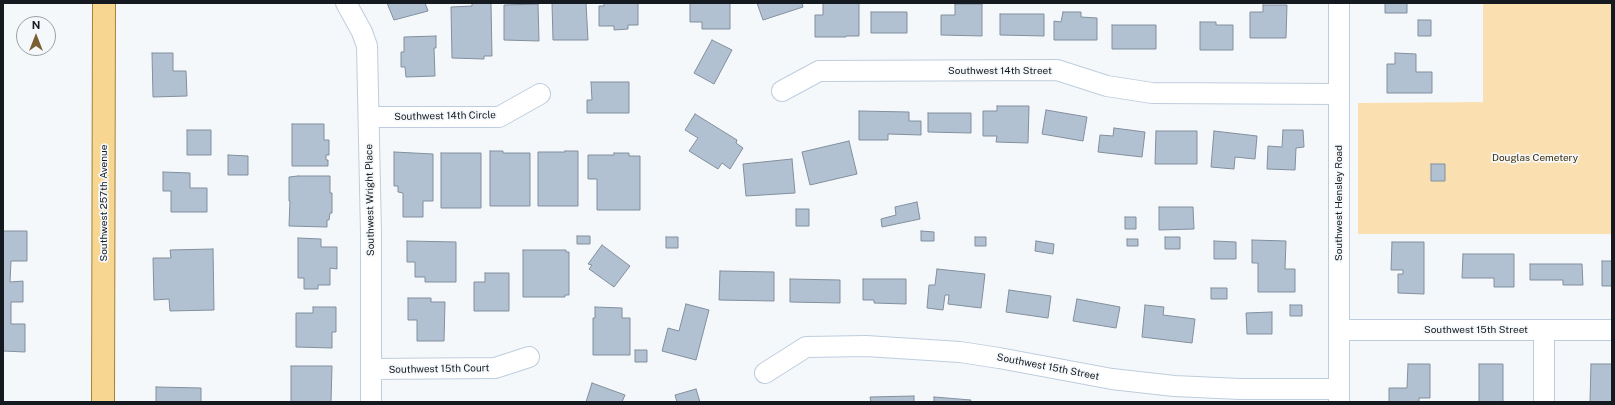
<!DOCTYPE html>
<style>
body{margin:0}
#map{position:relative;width:1615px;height:405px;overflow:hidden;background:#f5f8fb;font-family:"Public Sans",sans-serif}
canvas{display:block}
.frame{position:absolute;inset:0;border:4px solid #141a20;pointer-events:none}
.north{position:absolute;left:16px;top:16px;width:40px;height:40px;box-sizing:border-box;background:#f5f8fb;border:1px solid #9b9fa3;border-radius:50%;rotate:0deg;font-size:11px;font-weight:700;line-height:16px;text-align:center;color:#141a20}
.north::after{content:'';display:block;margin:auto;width:14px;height:18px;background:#786031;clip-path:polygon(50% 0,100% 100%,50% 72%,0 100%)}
</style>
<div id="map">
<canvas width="1615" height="405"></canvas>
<div class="frame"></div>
<div class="north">N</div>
</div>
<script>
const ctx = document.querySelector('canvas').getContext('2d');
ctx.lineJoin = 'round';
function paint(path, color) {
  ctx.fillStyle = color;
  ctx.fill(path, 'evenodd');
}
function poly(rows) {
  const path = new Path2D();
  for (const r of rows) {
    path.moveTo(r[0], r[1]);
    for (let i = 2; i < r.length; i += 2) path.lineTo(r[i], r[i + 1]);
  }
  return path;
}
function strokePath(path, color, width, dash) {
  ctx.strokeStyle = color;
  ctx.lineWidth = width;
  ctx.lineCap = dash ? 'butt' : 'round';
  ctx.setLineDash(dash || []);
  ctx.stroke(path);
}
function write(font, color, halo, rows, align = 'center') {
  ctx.font = font + ' "Public Sans",sans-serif';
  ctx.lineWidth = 3.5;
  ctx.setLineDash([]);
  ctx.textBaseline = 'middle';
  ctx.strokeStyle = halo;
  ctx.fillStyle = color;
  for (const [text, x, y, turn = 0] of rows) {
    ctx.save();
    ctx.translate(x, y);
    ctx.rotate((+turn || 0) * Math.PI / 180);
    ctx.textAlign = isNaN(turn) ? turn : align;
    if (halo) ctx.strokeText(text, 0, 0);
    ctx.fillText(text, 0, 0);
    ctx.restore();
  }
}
const green = poly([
 [1483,3,1612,3,1612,234,1358,234,1358,103,1483,102]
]);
const building = poly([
 [387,3,425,3,428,11,394,20,387,3],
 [472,3,491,3,492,56,484,56,484,59,452,58,451,7,472,6,472,3],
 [552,3,586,3,588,40,553,40,552,3],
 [604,3,638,3,638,25,628,25,628,29,614,30,614,26,599,26,599,6,604,6,604,3],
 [690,3,730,3,730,29,702,29,702,22,690,22,690,3],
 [757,3,802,3,803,7,763,20,757,3],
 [823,3,859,3,859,36,846,36,846,37,815,37,815,15,823,15,823,3],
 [1385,3,1407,3,1407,13,1385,13,1385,3],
 [538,4,539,41,504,40,504,5,538,4],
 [955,4,982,4,982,36,941,35,941,15,955,15,955,4],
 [1263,5,1287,5,1286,38,1250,38,1250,12,1263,12,1263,5],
 [871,12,907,12,907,33,871,33,871,12],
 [1063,12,1081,12,1081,17,1097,18,1097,40,1054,40,1054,21,1061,22,1063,12],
 [1000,14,1044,14,1044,36,1000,35,1000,14],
 [1418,20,1431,20,1431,36,1418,36,1418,20],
 [1200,22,1216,22,1216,25,1233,25,1233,50,1200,50,1200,22],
 [1112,25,1156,25,1156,49,1112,49,1112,25],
 [436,36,436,48,434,48,435,76,406,77,405,67,401,67,401,52,404,52,404,37,436,36],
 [712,40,732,50,714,84,694,73,712,40],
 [152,53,173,53,173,71,186,71,187,96,153,97,152,53],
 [1395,53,1416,54,1416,72,1432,72,1432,93,1387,93,1387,64,1395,64,1395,53],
 [591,82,629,82,629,113,587,113,587,100,592,100,591,82],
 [997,106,1029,106,1028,143,996,142,997,136,983,136,983,111,997,111,997,106],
 [1046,110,1087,117,1083,141,1042,134,1046,110],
 [859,111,909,112,909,121,921,121,921,135,888,134,888,140,859,140,859,111],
 [928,113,971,113,971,133,928,132,928,113],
 [695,114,737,140,736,143,743,148,730,169,722,163,718,169,689,151,698,138,685,130,695,114],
 [292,124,324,124,324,140,329,140,329,155,326,155,326,160,328,160,328,166,292,166,292,124],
 [1114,128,1145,132,1142,157,1098,152,1100,135,1113,136,1114,128],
 [187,130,211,130,211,155,187,155,187,130],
 [1283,130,1303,130,1304,147,1296,148,1295,170,1267,169,1268,146,1282,147,1283,130],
 [1156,131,1197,131,1197,164,1155,164,1156,131],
 [1214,131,1257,136,1255,159,1235,157,1234,169,1211,167,1214,131],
 [849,141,857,174,810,185,802,152,849,141],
 [490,151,503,151,503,153,530,153,530,206,490,206,490,151],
 [565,151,578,151,578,206,538,206,538,152,565,152,565,151],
 [394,152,433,154,433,201,423,201,423,217,403,217,403,193,398,192,398,186,394,186,394,152],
 [441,153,481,153,481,208,441,208,441,153],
 [614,153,629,153,629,156,640,156,640,210,597,210,597,179,588,179,588,155,614,155,614,153],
 [228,155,248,156,248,175,228,175,228,155],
 [792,159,795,193,746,196,743,164,792,159],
 [1431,164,1445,164,1445,181,1431,181,1431,164],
 [163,172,190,173,190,188,207,188,207,212,171,212,171,191,163,191,163,172],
 [298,176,330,176,330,193,332,193,332,213,330,213,329,220,327,220,327,227,289,226,290,201,289,201,289,177,298,176],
 [917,202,920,219,882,227,881,219,896,215,895,207,917,202],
 [1159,207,1193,207,1194,229,1159,230,1159,207],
 [796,209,809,209,809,226,796,226,796,209],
 [1125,217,1136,217,1136,229,1125,229,1125,217],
 [3,231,27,231,27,261,11,261,10,282,23,281,23,302,11,302,11,324,25,324,25,352,3,351,3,231],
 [921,231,934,232,934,241,921,241,921,231],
 [577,236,590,236,590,244,577,244,577,236],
 [666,237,678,237,678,248,666,248,666,237],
 [975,237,986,237,986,246,975,246,975,237],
 [1165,237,1180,237,1180,249,1165,249,1165,237],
 [298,238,321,239,321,247,337,247,337,269,330,268,330,285,318,285,318,289,304,289,304,278,298,278,298,238],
 [1127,239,1138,239,1138,246,1127,246,1127,239],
 [1252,240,1286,241,1285,269,1295,269,1295,292,1258,292,1258,263,1252,263,1252,240],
 [407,241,456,242,456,282,425,282,425,277,415,277,415,262,407,262,407,241],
 [1036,241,1054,244,1053,254,1035,251,1036,241],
 [1214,241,1236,242,1236,259,1214,259,1214,241],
 [1392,242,1424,242,1424,294,1398,293,1398,274,1403,274,1403,270,1391,270,1392,242],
 [602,245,630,266,614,287,589,269,592,265,588,264,602,245],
 [213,249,214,310,170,311,169,299,154,300,153,258,171,258,170,250,213,249],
 [523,250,566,250,566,252,569,252,569,295,565,295,565,297,523,297,523,250],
 [1463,254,1514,254,1514,287,1494,287,1494,278,1462,278,1463,254],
 [1602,261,1612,261,1612,286,1602,286,1602,261],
 [1530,264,1582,264,1583,285,1563,285,1563,280,1530,280,1530,264],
 [937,269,985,274,981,308,948,304,949,295,945,295,943,310,927,308,929,285,935,285,937,269],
 [720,271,774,272,774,301,719,300,720,271],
 [485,273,509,273,509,311,474,311,474,282,485,282,485,273],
 [790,279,840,280,840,303,790,302,790,279],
 [863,279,906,279,906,304,874,303,874,300,863,300,863,279],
 [1211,288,1227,288,1227,299,1211,299,1211,288],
 [1009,290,1051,296,1048,318,1006,312,1009,290],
 [408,298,431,298,431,302,445,302,444,341,417,341,417,320,408,320,408,298],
 [1077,299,1120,307,1116,328,1073,321,1077,299],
 [686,304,709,310,696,360,662,351,668,328,679,331,686,304],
 [1145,305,1164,307,1163,315,1195,319,1192,343,1142,337,1145,305],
 [1290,305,1302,305,1302,316,1290,316,1290,305],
 [313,307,336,307,336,332,332,332,332,348,296,347,296,313,313,313,313,307],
 [595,307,622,308,622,318,630,318,630,355,593,355,593,318,595,318,595,307],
 [1272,312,1272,334,1247,334,1246,313,1272,312],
 [635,350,647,350,647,362,635,362,635,350],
 [1408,364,1430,364,1430,398,1419,398,1419,402,1389,402,1389,388,1407,388,1408,364],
 [1479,364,1503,364,1503,402,1479,402,1479,364],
 [1591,364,1612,364,1612,402,1590,402,1591,364],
 [291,366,332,366,331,402,291,402,291,366],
 [592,383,625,395,622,402,586,402,592,383],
 [156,387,201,388,201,402,156,402,156,387],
 [696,389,700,402,677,402,675,395,696,389],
 [914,396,914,402,871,402,870,397,914,396],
 [934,397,971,400,970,402,934,402,934,397]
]);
const minor = poly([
 [346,3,362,32,367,46,371,234,371,402],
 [782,91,819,71,1057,70,1107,86,1152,93,1339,94],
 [369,117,499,117,540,94],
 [1339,330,1612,330],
 [371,369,495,368,529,357],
 [765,373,806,347,866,346,960,352,999,358,1112,379,1174,386,1240,389,1339,389],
 [1339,401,1339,3],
 [1544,402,1544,330]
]);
const major = poly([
 [103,402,104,3]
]);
const streetNames = [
 ["Southwest 14th Street",1000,71],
 ["Southwest 14th Circle",445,116,-1],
 ["Southwest Wright Place",370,200,-91],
 ["Southwest 257th Avenue",104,203,-90],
 ["Southwest Hensley Road",1339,203,-90],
 ["Southwest 15th Street",1476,330],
 ["Southwest 15th Street",1048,367,11],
 ["Southwest 15th Court",439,369,-1]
];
const parkNames = [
 ["Douglas Cemetery",1535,158]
];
paint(green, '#fae0b1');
paint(building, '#b2c1d1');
strokePath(building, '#818f9e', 1);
strokePath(minor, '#becddd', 22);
strokePath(major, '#a48239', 24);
strokePath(minor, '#fff', 20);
strokePath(major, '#f7d691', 22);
write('10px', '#141a20', '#f5f8fb', streetNames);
write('10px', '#3e2c02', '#f5f8fb', parkNames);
</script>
